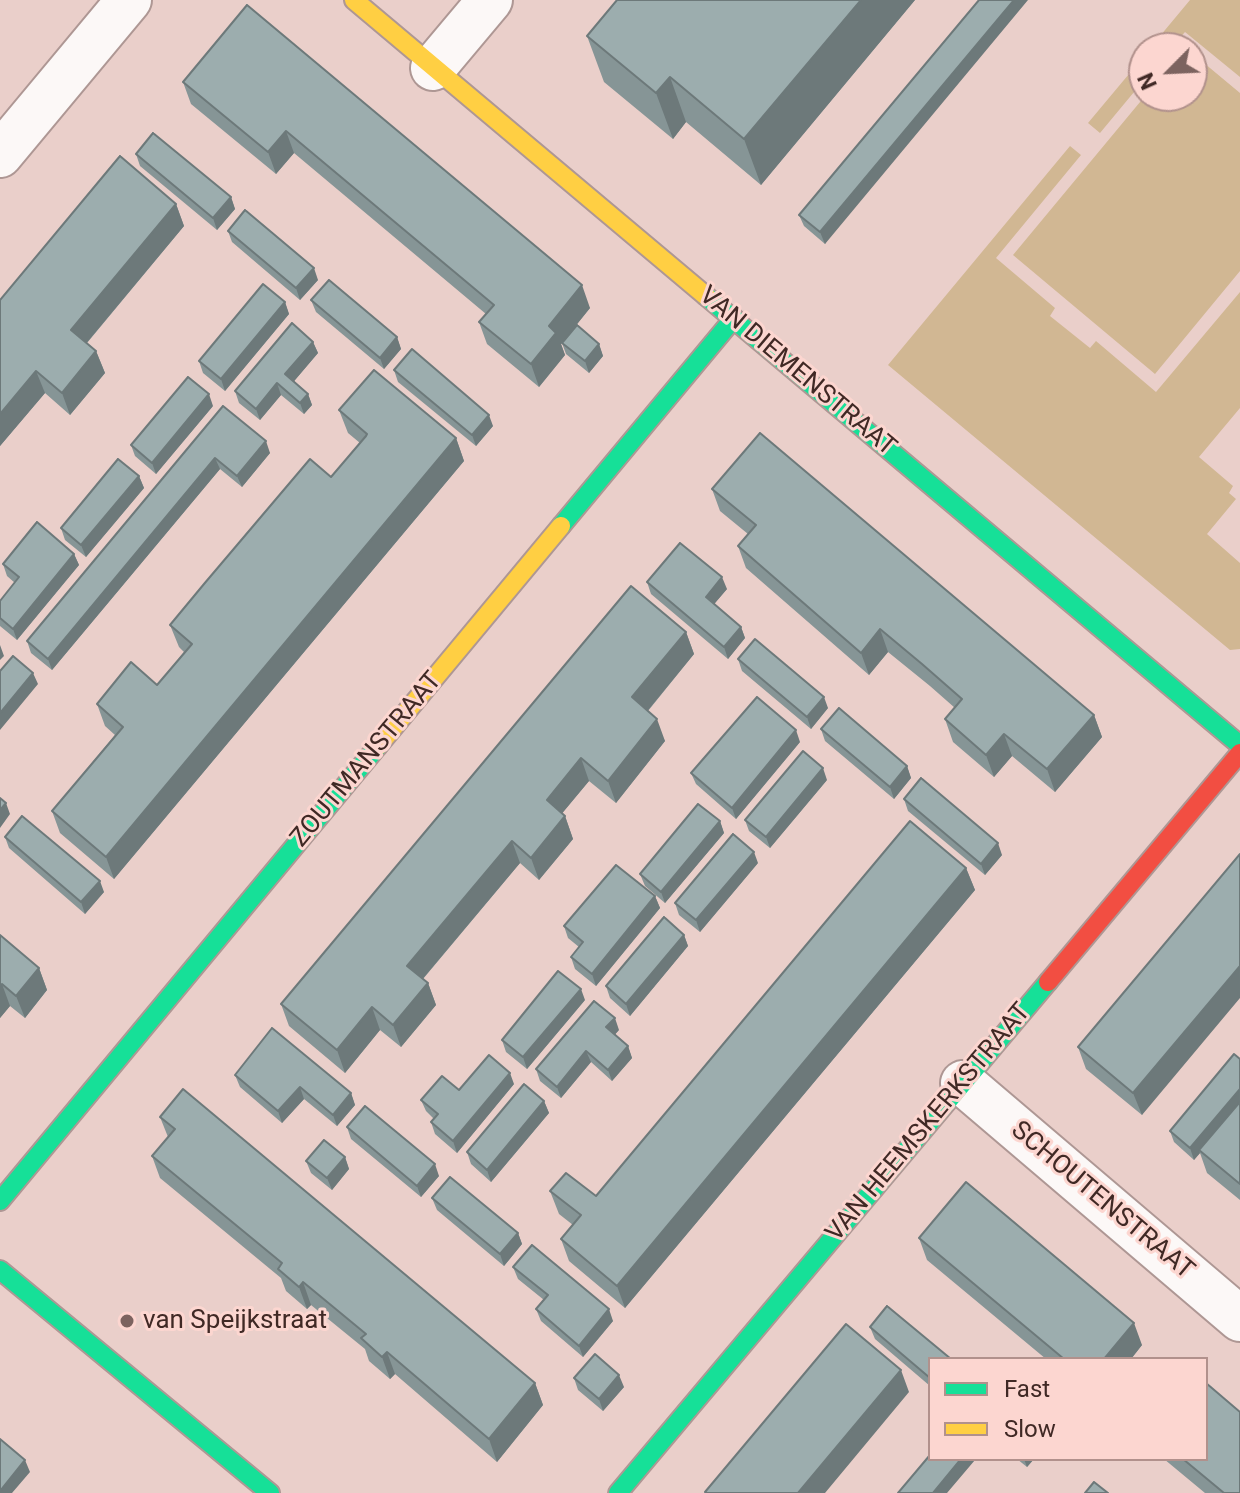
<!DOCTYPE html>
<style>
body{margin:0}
#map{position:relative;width:1240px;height:1493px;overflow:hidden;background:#eacfca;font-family:Roboto,sans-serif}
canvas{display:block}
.legend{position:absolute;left:928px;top:1357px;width:280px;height:104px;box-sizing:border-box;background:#fcd6d0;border:2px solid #b1918c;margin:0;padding:10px 14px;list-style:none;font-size:24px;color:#402925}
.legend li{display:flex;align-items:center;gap:16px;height:40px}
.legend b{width:40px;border:2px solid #b1918c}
.north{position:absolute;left:1128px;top:32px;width:80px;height:80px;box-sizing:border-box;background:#fcd6d0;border:2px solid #b1918c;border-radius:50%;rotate:246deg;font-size:22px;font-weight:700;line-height:32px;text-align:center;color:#402925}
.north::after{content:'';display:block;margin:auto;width:28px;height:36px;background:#7c635f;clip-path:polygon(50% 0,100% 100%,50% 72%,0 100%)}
</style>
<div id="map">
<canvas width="1240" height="1493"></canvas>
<ul class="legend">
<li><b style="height:10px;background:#16e098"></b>Fast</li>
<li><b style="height:10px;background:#ffcf43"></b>Slow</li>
</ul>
<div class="north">N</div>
</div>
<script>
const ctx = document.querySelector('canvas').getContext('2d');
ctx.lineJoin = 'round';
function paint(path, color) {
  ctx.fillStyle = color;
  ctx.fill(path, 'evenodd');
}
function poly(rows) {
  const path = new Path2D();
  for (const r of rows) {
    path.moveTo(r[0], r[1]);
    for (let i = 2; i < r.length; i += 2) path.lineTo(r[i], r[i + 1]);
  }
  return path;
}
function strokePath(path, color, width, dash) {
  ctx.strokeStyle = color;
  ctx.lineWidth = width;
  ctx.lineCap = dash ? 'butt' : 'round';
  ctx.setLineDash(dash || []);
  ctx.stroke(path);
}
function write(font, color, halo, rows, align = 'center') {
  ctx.font = font + ' Roboto,sans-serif';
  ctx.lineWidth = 6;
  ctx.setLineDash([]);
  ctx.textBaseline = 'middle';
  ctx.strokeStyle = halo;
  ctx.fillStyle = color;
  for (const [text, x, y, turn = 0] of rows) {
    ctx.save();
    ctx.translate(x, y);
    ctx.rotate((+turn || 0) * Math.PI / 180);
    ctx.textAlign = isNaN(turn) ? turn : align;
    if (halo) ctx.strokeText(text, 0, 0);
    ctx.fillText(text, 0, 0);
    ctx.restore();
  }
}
const green = poly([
 [1190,0,1240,0,1240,77,1185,32,1171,48,1150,48],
 [1192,53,1240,93,1240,271,1155,374,1013,255,1145,96,1192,96],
 [1144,56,1144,80,1100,133,1088,123],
 [1070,146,1081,155,996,258,1055,308,1050,316,1090,348,1096,341,1156,392,1240,292,1240,408,1199,457,1233,486,1229,493,1236,499,1207,534,1240,563,1240,649,1230,650,888,365]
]);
const street = poly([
 [433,68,490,0],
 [0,155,129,0],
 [963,1083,1240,1319]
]);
const fast = poly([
 [706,296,1240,745],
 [561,526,734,318],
 [0,1201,378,746],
 [0,1270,270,1493],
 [618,1493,1048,982]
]);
const slow = poly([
 [354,0,706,296],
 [378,746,561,526]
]);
const jam = poly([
 [1048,982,1240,753]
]);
const wall = poly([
 [617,0,915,0,761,185,686,122,673,139,604,82,587,36],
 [979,0,825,244,804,226,799,215],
 [247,5,590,308,561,344,565,355,539,387,487,344,479,322,486,314,294,153,276,174,191,104,183,82],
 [136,154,231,197,235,209,217,230,140,166],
 [176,204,184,226,87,343,96,351,105,373,70,415,45,393,0,446,0,300],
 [228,231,318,280,300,300,232,242],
 [311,300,397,337,401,349,384,369,316,312],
 [285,302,289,314,225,391,203,373,199,361],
 [313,342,318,353,294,381,308,394,312,405,304,414,281,395,260,420,239,403,235,391],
 [562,343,599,344,603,356,589,373,566,354],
 [394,370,493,426,476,446,398,382],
 [213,406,156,474,135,456,131,445],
 [223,406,270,453,242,487,220,469,52,670,31,653,27,641],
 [339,410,456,438,464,461,114,879,60,833,52,811,115,735,105,726,97,704,157,685,184,652,179,647,170,625,331,477,360,443,348,433],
 [139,476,144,488,86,557,65,540,61,528],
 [712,489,1094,715,1102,737,1055,792,1012,756,994,777,953,742,945,719,955,708,930,686,888,652,869,675,746,568,738,546,748,534,720,511],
 [74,554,79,565,17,640,0,626,0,601,15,583,7,576,3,564],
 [647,582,727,589,714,604,741,627,745,638,728,659,651,594],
 [686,632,694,654,648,711,665,741,616,803,589,781,562,813,565,816,573,839,539,880,520,863,423,979,428,983,436,1005,401,1047,380,1030,345,1073,289,1026,281,1004],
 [738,659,828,708,811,729,742,671],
 [821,729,907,766,911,778,894,799,825,741],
 [800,742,736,819,696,784,691,773],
 [827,780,770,848,749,831,745,820],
 [904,799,1002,855,985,875,908,811],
 [720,821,724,833,665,903,645,886,640,874],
 [5,837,104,892,85,914,9,848],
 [1240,854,1142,1115,1086,1069,1078,1047],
 [758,863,700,932,679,915,675,903],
 [966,868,975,890,625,1308,569,1261,561,1239,573,1225,559,1214,550,1191,596,1196],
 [655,896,660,908,596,986,575,969,571,957,579,947,568,938,564,926],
 [0,935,39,968,47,990,25,1018,10,1006,0,1018],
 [684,935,688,946,630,1016,610,998,606,986],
 [585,1000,527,1069,506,1052,502,1040],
 [619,1030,615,1034,628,1046,632,1058,612,1081,591,1062,561,1098,540,1081,536,1069],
 [1240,1059,1240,1200,1207,1173,1200,1153,1194,1160,1174,1142,1170,1131],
 [235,1075,351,1093,355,1105,337,1126,304,1099,282,1123,240,1087],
 [514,1084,457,1153,435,1134,431,1122,434,1119,426,1111,421,1100,459,1090],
 [544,1101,549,1113,491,1182,471,1164,467,1152],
 [160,1117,535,1383,543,1405,497,1462,395,1374,390,1379,369,1361,365,1349,311,1305,307,1309,286,1291,281,1278,160,1178,152,1156,168,1137],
 [347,1127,439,1176,421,1197,351,1139],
 [345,1157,349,1169,332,1190,311,1173,306,1161],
 [432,1198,518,1233,522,1244,504,1266,437,1210],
 [919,1238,1142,1345,1131,1359,1046,1359,927,1260],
 [513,1267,613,1321,583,1357,541,1321,536,1309,544,1300,518,1279],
 [870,1327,930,1359,930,1386,875,1339],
 [574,1378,624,1387,603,1411,578,1390],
 [1017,1459,1034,1459,1027,1467],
 [1164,1459,1206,1459,1240,1493,1205,1493]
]);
const shadedWall = poly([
 [861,0,915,0,761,185,744,139],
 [1014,0,1028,0,825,244,820,232],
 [670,77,686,122,673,139,656,93],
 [286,131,294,153,276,174,268,152],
 [231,197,235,209,217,230,213,218],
 [176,204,184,226,79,352,71,330],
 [314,268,318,280,300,300,296,288],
 [582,285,590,308,561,344,565,355,539,387,531,364,549,326],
 [285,302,289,314,225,391,221,379],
 [397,337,401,349,384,369,380,358],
 [313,342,318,353,290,386,285,374],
 [599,344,603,356,589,373,585,361],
 [96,351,105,373,70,415,62,393],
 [36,371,45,393,0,446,0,414],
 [277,383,281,395,260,420,256,409],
 [209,394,213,406,156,474,152,463],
 [308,394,312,405,304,414,300,403],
 [489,415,493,426,476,446,472,435],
 [456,438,464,461,114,879,106,857],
 [266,441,270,453,242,487,237,476],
 [215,458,220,469,52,670,48,659],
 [139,476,144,488,86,557,81,545],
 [74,554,79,565,17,640,13,629],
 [722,577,727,589,710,609,706,597],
 [741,627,745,638,728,659,724,647],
 [880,629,888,652,869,675,861,653],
 [686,632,694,654,640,720,632,697],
 [0,645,4,656,0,660],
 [33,673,38,684,0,730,0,713],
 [824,697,828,708,811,729,807,717],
 [1094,715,1102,737,1055,792,1047,769],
 [657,719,665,741,616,803,608,781],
 [796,730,800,742,736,819,732,808],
 [1004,734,1012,756,994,777,986,755],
 [581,758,589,781,555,822,547,800],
 [907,766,911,778,894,799,890,787],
 [823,768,827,780,770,848,766,837],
 [6,803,10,814,0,828,0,810],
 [565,816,573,839,539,880,531,858],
 [720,821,724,833,665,903,661,892],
 [512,841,520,863,415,988,407,966],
 [998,843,1002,855,985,875,981,864],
 [754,852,758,863,700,932,696,920],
 [966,868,975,890,625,1308,617,1286],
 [100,881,104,892,85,914,81,902],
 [655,896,660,908,596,986,592,974],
 [684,935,688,946,630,1016,626,1004],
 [1240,966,1240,998,1142,1115,1133,1093],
 [39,968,47,990,25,1018,16,996],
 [428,983,436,1005,401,1047,393,1025],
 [2,984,10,1006,0,1018,0,986],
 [581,989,585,1000,527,1069,523,1057],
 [372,1007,380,1030,345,1073,337,1050],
 [615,1018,619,1030,611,1039,606,1027],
 [628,1046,632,1058,612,1081,608,1070],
 [586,1051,591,1062,561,1098,557,1087],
 [510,1073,514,1084,457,1153,453,1141],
 [300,1087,304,1099,282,1123,278,1111],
 [1240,1089,1240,1106,1199,1150,1200,1153,1194,1160,1190,1148],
 [351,1093,355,1105,337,1126,333,1115],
 [544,1101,549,1113,491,1182,487,1170],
 [345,1157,349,1169,332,1190,327,1178],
 [435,1164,439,1176,421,1197,417,1186],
 [518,1233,522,1244,504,1266,500,1254],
 [303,1282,311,1305,307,1309,299,1287],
 [609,1309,613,1321,583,1357,579,1346],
 [1134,1323,1142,1345,1131,1359,1104,1359],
 [387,1352,395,1374,390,1379,382,1357],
 [901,1370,909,1392,825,1493,798,1493],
 [619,1375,624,1387,603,1411,599,1399],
 [535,1383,543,1405,497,1462,489,1439],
 [961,1459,974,1459,975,1460,947,1493,933,1493],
 [1024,1459,1034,1459,1027,1467],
 [25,1460,30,1472,12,1493,0,1493,0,1491]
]);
const building = poly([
 [617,0,861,0,744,139,670,77,656,93,587,36,617,0],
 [979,0,1014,0,820,232,799,215,979,0],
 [247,5,582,285,549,326,556,333,531,364,479,322,494,305,286,131,268,152,183,82,247,5],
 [153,133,231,197,213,218,136,154,153,133],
 [120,156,176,204,71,330,96,351,62,393,36,371,0,414,0,300,120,156],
 [245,210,314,268,296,288,228,231,245,210],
 [329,280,397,337,380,358,311,300,329,280],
 [263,284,285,302,221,379,199,361,263,284],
 [292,323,313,342,285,374,308,394,300,403,277,383,256,409,235,391,292,323],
 [577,325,599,344,585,361,562,343,577,325],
 [412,349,489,415,472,435,394,370,412,349],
 [374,370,456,438,106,857,52,811,123,727,97,704,131,662,157,685,192,644,170,625,204,584,310,459,331,477,366,436,367,434,339,410,374,370],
 [188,377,209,394,152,463,131,445,188,377],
 [223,406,266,441,237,476,215,458,48,659,27,641,223,406],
 [760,433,1094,715,1047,769,1004,734,986,755,945,719,962,699,922,664,880,629,861,653,738,546,756,525,712,489,760,433],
 [118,459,139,476,81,545,61,528,118,459],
 [37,522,74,554,13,629,0,618,0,601,19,577,3,564,37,522],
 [680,543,722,577,706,597,741,627,724,647,647,582,680,543],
 [631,586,686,632,632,697,657,719,608,781,581,758,547,800,565,816,531,858,512,841,407,966,428,983,393,1025,372,1007,337,1050,281,1004,631,586],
 [755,639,824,697,807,717,738,659,755,639],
 [13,656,33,673,0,713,0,671,13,656],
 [757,697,796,730,732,808,691,773,757,697],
 [839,708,907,766,890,787,821,729,839,708],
 [803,751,823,768,766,837,745,820,803,751],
 [921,778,998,843,981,864,904,799,921,778],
 [0,798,6,803,0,810,0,798],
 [698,804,720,821,661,892,640,874,698,804],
 [22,816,100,881,81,902,5,837,22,816],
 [910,821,966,868,617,1286,561,1239,581,1215,550,1191,566,1173,596,1196,910,821],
 [733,834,754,852,696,920,675,903,733,834],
 [1240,854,1240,966,1133,1093,1078,1047,1240,854],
 [616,865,655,896,592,974,571,957,583,942,564,926,616,865],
 [664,917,684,935,626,1004,606,986,664,917],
 [0,935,39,968,16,996,2,984,0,986,0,935],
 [558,971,581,989,523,1057,502,1040,558,971],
 [594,1001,615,1018,606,1027,628,1046,608,1070,586,1051,557,1087,536,1069,594,1001],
 [272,1028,351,1093,333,1115,300,1087,278,1111,235,1075,272,1028],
 [1234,1054,1240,1059,1240,1089,1190,1148,1170,1131,1234,1054],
 [489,1055,510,1073,453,1141,431,1122,438,1114,421,1100,442,1076,459,1090,489,1055],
 [524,1084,544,1101,487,1170,467,1152,524,1084],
 [183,1089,535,1383,489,1439,387,1352,382,1357,361,1338,366,1334,303,1282,299,1287,278,1269,282,1263,152,1156,175,1129,160,1117,183,1089],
 [1240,1102,1240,1184,1199,1150,1240,1102],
 [365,1106,435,1164,417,1186,347,1127,365,1106],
 [324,1140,345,1157,327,1178,306,1161,324,1140],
 [450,1177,518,1233,500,1254,432,1198,450,1177],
 [966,1182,1134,1323,1104,1359,1064,1359,919,1238,966,1182],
 [532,1245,609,1309,579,1346,536,1309,548,1295,513,1267,532,1245],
 [887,1306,951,1359,930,1359,930,1378,870,1327,887,1306],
 [846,1324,901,1370,798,1493,707,1493,705,1492,846,1324],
 [595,1354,619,1375,599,1399,574,1378,595,1354],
 [1206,1383,1240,1412,1240,1493,1224,1493,1183,1459,1206,1459,1206,1383],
 [0,1439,25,1460,0,1491,0,1439],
 [930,1455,930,1459,961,1459,933,1493,898,1493,930,1455],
 [1094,1482,1108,1493,1085,1493,1094,1482]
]);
const markers = [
 [127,1321,8,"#7c635f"]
];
const streetNames = [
 ["VAN DIEMENSTRAAT",797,372,40],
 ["ZOUTMANSTRAAT",367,760,-50],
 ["VAN HEEMSKERKSTRAAT",929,1123,-50],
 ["SCHOUTENSTRAAT",1102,1201,40]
];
const poiNames = [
 ["van Speijkstraat",143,1321]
];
paint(green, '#d1b793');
strokePath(street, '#ae9794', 48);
strokePath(fast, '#ae9794', 22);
strokePath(slow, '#ae9794', 22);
strokePath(jam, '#ae9794', 22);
strokePath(street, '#fcf8f7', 44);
strokePath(fast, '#16e098', 18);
strokePath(slow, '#ffcf43', 18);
strokePath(jam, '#f24e42', 18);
paint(wall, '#869596');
paint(shadedWall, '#6d797a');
paint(building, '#9cadae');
strokePath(building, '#6d797a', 2);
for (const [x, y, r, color] of markers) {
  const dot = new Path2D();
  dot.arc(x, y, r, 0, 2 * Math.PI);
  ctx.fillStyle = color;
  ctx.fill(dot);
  strokePath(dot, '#fcd6d0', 3);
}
write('26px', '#402925', '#fcd6d0', streetNames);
write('26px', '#402925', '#fcd6d0', poiNames, 'left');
</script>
